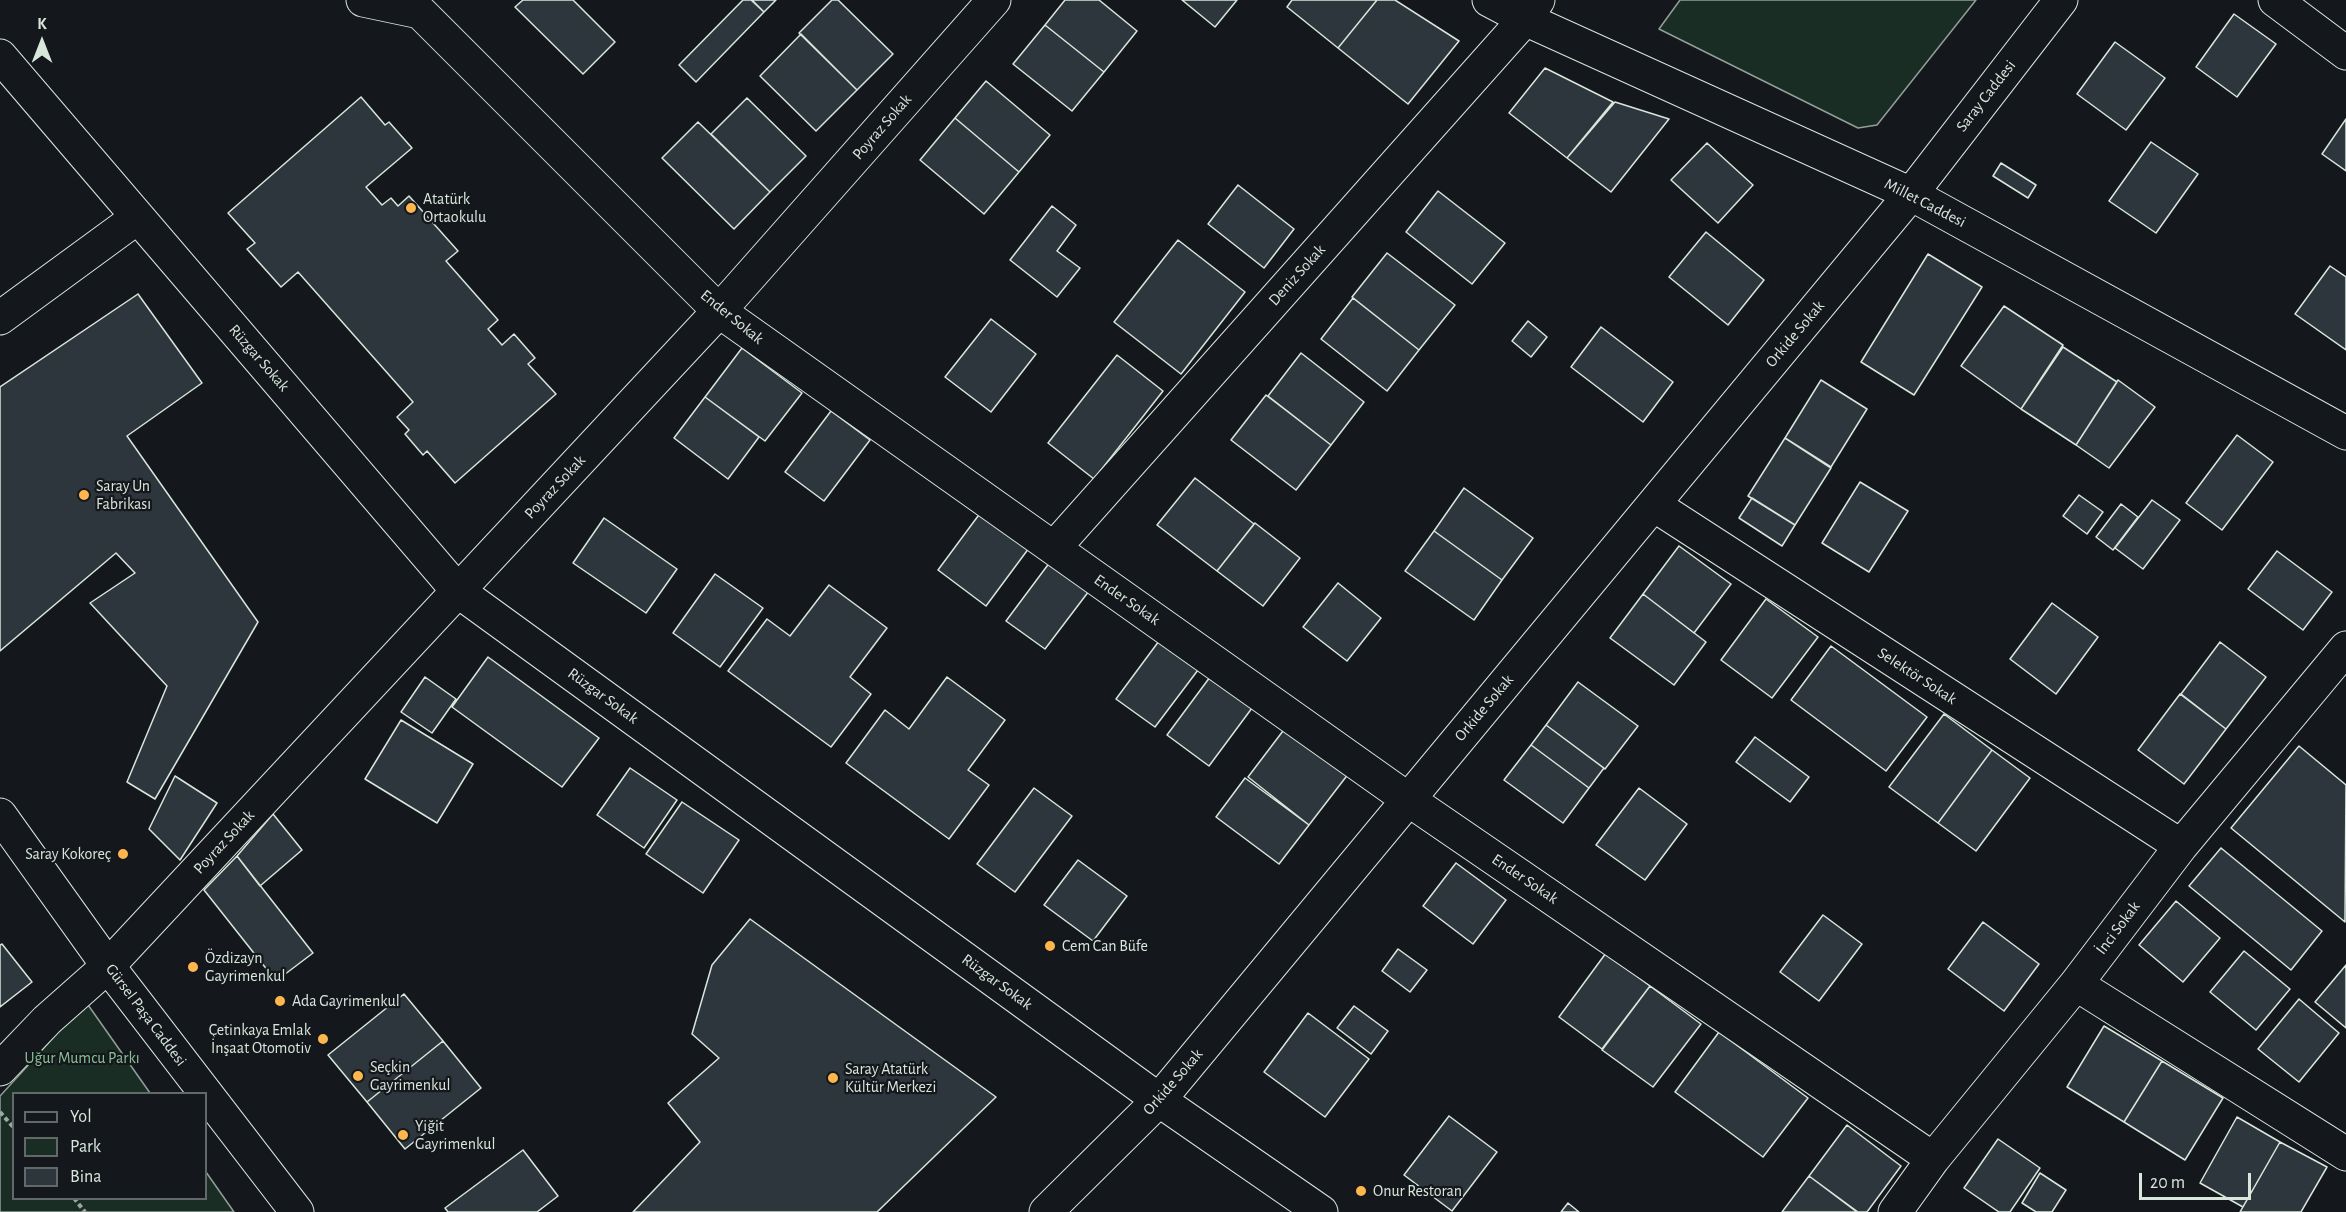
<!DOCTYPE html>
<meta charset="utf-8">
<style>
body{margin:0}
#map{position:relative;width:2346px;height:1212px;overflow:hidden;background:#14181c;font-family:"Alegreya Sans",sans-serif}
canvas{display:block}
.legend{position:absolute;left:12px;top:1092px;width:195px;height:108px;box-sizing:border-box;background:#14181c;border:2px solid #626a69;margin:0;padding:8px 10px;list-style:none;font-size:18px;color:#d8e6dc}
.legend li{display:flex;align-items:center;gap:12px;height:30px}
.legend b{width:30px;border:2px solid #626a69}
.north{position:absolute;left:12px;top:12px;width:60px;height:60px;-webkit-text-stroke:4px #14181c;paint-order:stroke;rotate:0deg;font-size:16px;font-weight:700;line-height:24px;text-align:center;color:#d8e6dc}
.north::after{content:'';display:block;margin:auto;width:21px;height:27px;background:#d8e6dc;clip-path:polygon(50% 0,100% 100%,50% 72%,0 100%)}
.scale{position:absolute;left:2139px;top:1173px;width:112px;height:27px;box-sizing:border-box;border:3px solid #d8e6dc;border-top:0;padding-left:8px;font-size:18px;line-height:21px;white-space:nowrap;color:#d8e6dc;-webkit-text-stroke:4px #14181c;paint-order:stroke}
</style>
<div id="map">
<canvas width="2346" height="1212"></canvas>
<ul class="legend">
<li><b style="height:8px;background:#14181c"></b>Yol</li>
<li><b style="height:16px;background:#1a2d24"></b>Park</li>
<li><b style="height:16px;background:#2c363c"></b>Bina</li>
</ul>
<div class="north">K</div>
<div class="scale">20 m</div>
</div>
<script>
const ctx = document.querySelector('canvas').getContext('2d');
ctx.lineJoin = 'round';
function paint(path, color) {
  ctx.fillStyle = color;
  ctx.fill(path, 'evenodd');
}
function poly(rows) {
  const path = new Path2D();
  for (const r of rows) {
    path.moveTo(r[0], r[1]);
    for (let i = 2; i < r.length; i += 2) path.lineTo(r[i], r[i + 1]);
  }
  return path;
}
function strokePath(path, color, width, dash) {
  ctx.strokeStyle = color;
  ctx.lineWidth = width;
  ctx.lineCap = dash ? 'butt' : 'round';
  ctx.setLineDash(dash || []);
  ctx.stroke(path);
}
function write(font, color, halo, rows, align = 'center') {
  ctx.font = font + ' "Alegreya Sans",sans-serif';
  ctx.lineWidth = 4.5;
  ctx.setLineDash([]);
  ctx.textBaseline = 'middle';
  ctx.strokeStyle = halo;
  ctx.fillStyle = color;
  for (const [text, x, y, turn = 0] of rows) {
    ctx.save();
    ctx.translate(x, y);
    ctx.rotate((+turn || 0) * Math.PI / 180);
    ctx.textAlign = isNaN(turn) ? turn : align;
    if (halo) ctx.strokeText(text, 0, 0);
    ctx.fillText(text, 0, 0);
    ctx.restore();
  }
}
const green = poly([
 [1680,0,1976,0,1877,125,1858,128,1659,29,1680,0],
 [86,1002,150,1093,14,1094,14,1198,206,1198,206,1172,234,1212,0,1212,0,1096,86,1002]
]);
const building = poly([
 [523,0,573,0,615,42,583,74,515,7,523,0],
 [743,0,751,0,764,12,696,82,679,65,743,0],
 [752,0,776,0,764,12,752,0],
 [832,0,838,0,893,54,857,90,799,33,832,0],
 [1065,0,1099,0,1137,31,1104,72,1045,25,1065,0],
 [1182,0,1237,0,1215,27,1182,0],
 [1292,0,1377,0,1338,48,1287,7,1292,0],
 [1377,0,1395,0,1459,41,1408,104,1338,48,1377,0],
 [2234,14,2276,44,2237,97,2196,67,2234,14],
 [1045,25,1104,72,1072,111,1013,64,1045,25],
 [801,34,857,90,816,131,760,76,801,34],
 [2115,42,2165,78,2126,130,2077,94,2115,42],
 [1545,68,1613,102,1567,158,1509,113,1545,68],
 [986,81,1050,135,1019,172,955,118,986,81],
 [361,97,385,125,389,122,412,148,366,187,382,205,391,198,398,206,409,196,458,251,446,261,498,320,488,329,502,345,514,334,535,358,528,364,556,394,455,483,427,451,423,455,405,434,409,430,397,417,413,402,298,272,281,287,247,249,255,243,228,213,361,97],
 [747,98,806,156,770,192,711,134,747,98],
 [1615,102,1669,119,1611,192,1567,158,1615,102],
 [955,118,1019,172,984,214,920,160,955,118],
 [2346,119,2346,171,2322,154,2346,119],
 [698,122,770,192,734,229,662,158,698,122],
 [2151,142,2198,174,2156,233,2109,201,2151,142],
 [1707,143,1753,185,1718,223,1671,180,1707,143],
 [2001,163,2036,185,2028,198,1993,176,2001,163],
 [1238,185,1294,229,1264,268,1208,224,1238,185],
 [1438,191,1505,243,1472,284,1406,232,1438,191],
 [1052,206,1076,225,1057,251,1080,268,1057,297,1010,260,1052,206],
 [1706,232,1764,280,1728,325,1669,277,1706,232],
 [1178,240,1245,292,1181,374,1114,322,1178,240],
 [1387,253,1455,305,1419,350,1352,297,1387,253],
 [1928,254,1982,287,1914,395,1861,362,1928,254],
 [2330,266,2346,277,2346,350,2295,314,2330,266],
 [138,294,202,383,127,436,258,622,155,799,127,782,167,686,90,603,135,573,116,553,0,651,0,387,138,294],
 [1353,298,1419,350,1387,391,1321,339,1353,298],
 [2004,306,2063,345,2021,409,1961,366,2004,306],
 [991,319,1036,354,991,412,945,377,991,319],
 [1528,321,1547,337,1531,357,1512,341,1528,321],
 [1601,327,1673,382,1643,422,1571,367,1601,327],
 [2063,347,2117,382,2076,445,2021,409,2063,347],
 [742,348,802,393,765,441,705,397,742,348],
 [1301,353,1364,402,1331,445,1268,396,1301,353],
 [1117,355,1163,391,1094,479,1048,443,1117,355],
 [1821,380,1867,409,1831,467,1785,438,1821,380],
 [2118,380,2155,407,2109,468,2076,445,2118,380],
 [1266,395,1331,445,1296,490,1231,440,1266,395],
 [705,397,759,437,728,479,674,438,705,397],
 [831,411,870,440,824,501,785,472,831,411],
 [2237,435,2273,462,2222,530,2186,503,2237,435],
 [1785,438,1831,468,1795,525,1748,496,1785,438],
 [1195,478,1254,524,1217,571,1157,525,1195,478],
 [1860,482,1908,511,1869,572,1822,543,1860,482],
 [1464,488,1533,538,1502,580,1434,531,1464,488],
 [2079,495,2103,512,2087,534,2063,516,2079,495],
 [1752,498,1795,525,1782,546,1739,518,1752,498],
 [2152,500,2180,520,2143,569,2115,548,2152,500],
 [2121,504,2138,517,2113,550,2096,537,2121,504],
 [981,512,1029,548,986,606,938,570,981,512],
 [604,518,677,569,646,613,573,563,604,518],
 [1255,523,1300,558,1263,606,1217,571,1255,523],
 [1434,531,1502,580,1474,620,1405,571,1434,531],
 [1679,546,1731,584,1694,633,1643,594,1679,546],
 [2277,551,2332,592,2303,630,2248,589,2277,551],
 [1053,558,1092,587,1045,649,1006,621,1053,558],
 [715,574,763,608,720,667,673,633,715,574],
 [1338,583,1381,618,1347,661,1303,627,1338,583],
 [829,585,887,628,850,677,871,694,831,747,728,671,767,619,790,636,829,585],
 [1643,594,1706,642,1674,685,1610,638,1643,594],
 [1766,599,1818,637,1772,698,1721,660,1766,599],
 [2052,603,2098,637,2056,694,2010,659,2052,603],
 [1159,641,1198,670,1155,727,1116,699,1159,641],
 [2220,642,2266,677,2226,729,2181,694,2220,642],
 [1831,646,1927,717,1886,771,1791,700,1831,646],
 [488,657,599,738,562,787,452,707,488,657],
 [1213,673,1255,704,1209,766,1167,735,1213,673],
 [425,677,456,699,432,733,401,712,425,677],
 [947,677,1005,720,968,770,989,785,949,839,846,763,885,710,909,729,947,677],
 [1578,682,1638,726,1605,769,1546,725,1578,682],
 [2180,694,2226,729,2184,784,2138,750,2180,694],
 [1944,714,1992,750,1938,823,1889,787,1944,714],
 [401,720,473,764,437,823,365,779,401,720],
 [1546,725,1604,768,1589,788,1531,745,1546,725],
 [1286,727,1349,773,1309,825,1248,777,1286,727],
 [1755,737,1809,777,1790,802,1736,762,1755,737],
 [1531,745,1589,788,1563,823,1504,780,1531,745],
 [2299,746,2346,785,2345,922,2231,828,2299,746],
 [1992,750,2030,778,1976,851,1938,823,1992,750],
 [630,768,677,800,644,848,597,815,630,768],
 [175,776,217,803,180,860,149,829,175,776],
 [1245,778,1309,825,1279,864,1216,817,1245,778],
 [1034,788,1072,816,1015,892,977,864,1034,788],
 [1639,788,1687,824,1645,880,1596,845,1639,788],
 [682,802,739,840,703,893,646,854,682,802],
 [273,814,302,850,260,886,237,856,273,814],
 [2221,848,2322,931,2291,970,2189,886,2221,848],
 [237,856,313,953,276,981,204,890,237,856],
 [1078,860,1127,896,1093,941,1044,905,1078,860],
 [1456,863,1506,900,1473,944,1423,906,1456,863],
 [2176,901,2220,938,2183,982,2139,945,2176,901],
 [1823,915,1862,944,1819,1001,1780,972,1823,915],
 [750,919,996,1097,877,1212,633,1212,700,1142,668,1103,719,1058,692,1034,712,965,750,919],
 [1983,922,2039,964,2004,1011,1948,969,1983,922],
 [2,944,32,982,0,1007,0,945,2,944],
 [1398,949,1427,970,1410,992,1382,971,1398,949],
 [2244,951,2290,989,2256,1030,2210,992,2244,951],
 [1606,953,1650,986,1602,1049,1559,1017,1606,953],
 [2346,965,2346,1028,2315,1002,2346,965],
 [1650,986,1701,1024,1653,1087,1602,1050,1650,986],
 [404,994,443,1041,367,1102,328,1055,404,994],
 [2299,999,2339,1033,2299,1082,2258,1049,2299,999],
 [1354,1006,1388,1031,1371,1054,1337,1028,1354,1006],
 [1308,1013,1369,1059,1325,1117,1264,1072,1308,1013],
 [2104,1026,2162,1061,2124,1122,2067,1087,2104,1026],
 [1719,1032,1808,1098,1763,1157,1675,1092,1719,1032],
 [443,1041,481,1088,405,1149,367,1102,443,1041],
 [2162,1061,2223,1098,2185,1160,2124,1122,2162,1061],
 [1449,1116,1497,1152,1452,1211,1404,1175,1449,1116],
 [2237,1117,2280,1142,2243,1207,2200,1183,2237,1117],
 [1847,1125,1901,1166,1867,1212,1857,1212,1809,1176,1847,1125],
 [1998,1139,2040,1168,2010,1212,1999,1212,1964,1188,1998,1139],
 [2280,1142,2327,1167,2301,1212,2240,1212,2280,1142],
 [523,1150,558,1196,537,1212,448,1212,445,1208,523,1150],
 [2040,1173,2066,1190,2052,1212,2036,1212,2022,1203,2040,1173],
 [1809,1176,1858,1212,1782,1212,1809,1176],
 [1568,1203,1579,1212,1561,1212,1568,1203]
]);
const path = poly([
 [0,1112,14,1128],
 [74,1198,85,1212]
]);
const street = poly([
 [363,0,420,12,719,311,1409,800,1933,1159],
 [2275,0,2346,53],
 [0,56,458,591,1159,1100,1321,1212],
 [0,318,138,217],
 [1654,505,2181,846],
 [1054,548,1525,19,1538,0],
 [2076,984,2346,1154],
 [0,1069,47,1020,108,966,719,311,994,0],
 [1046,1212,1159,1100,1911,194],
 [1895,1212,1933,1159,2076,984,2181,846,2346,648]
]);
const secondary = poly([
 [1911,194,2061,0]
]);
const primary = poly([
 [1489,0,1525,19,1911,194,2346,433]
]);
const highway = poly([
 [0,815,108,966,297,1212]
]);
const markers = [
 [411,208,6,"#ffb74d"],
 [84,495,6,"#ffb74d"],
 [123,854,6,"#ffb74d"],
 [1050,946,6,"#ffb74d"],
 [193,967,6,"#ffb74d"],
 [280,1001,6,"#ffb74d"],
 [323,1039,6,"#ffb74d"],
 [358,1076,6,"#ffb74d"],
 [833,1078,6,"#ffb74d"],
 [403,1135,6,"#ffb74d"],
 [1361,1191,6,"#ffb74d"]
];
const streetNames = [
 ["Saray Caddesi",1986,96,-52],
 ["Poyraz Sokak",882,127,-49],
 ["Millet Caddesi",1925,203,27],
 ["Deniz Sokak",1297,275,-48],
 ["Ender Sokak",732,317,39],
 ["Orkide Sokak",1795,334,-50],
 ["Rüzgar Sokak",259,358,49],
 ["Poyraz Sokak",555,487,-47],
 ["Ender Sokak",1127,600,35],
 ["Selektör Sokak",1917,676,33],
 ["Rüzgar Sokak",603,696,36],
 ["Orkide Sokak",1484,708,-50],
 ["Poyraz Sokak",224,842,-47],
 ["Ender Sokak",1525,879,34],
 ["İnci Sokak",2118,928,-53],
 ["Rüzgar Sokak",997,982,36],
 ["Gürsel Paşa Caddesi",146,1015,53],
 ["Orkide Sokak",1173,1082,-49]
];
const poiNames = [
 ["Atatürk",423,199],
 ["Ortaokulu",423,217],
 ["Saray Un",96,486],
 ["Fabrikası",96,504],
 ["Saray Kokoreç",111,854,"right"],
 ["Cem Can Büfe",1062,946],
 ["Özdizayn",205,958],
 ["Gayrimenkul",205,976],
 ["Ada Gayrimenkul",292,1001],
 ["Çetinkaya Emlak",311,1030,"right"],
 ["İnşaat Otomotiv",311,1048,"right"],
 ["Seçkin",370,1067],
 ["Gayrimenkul",370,1085],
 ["Saray Atatürk",845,1069],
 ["Kültür Merkezi",845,1087],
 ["Yiğit",415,1126],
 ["Gayrimenkul",415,1144],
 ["Onur Restoran",1373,1191]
];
const parkNames = [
 ["Uğur Mumcu Parkı",82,1058]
];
paint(green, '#1a2d24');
strokePath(green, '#939e99', 1.5);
paint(building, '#2c363c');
strokePath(building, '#d8e6dc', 1.5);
strokePath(street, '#d8e6dc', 35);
strokePath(secondary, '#d8e6dc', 35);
strokePath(primary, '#d8e6dc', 35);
strokePath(highway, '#d8e6dc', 35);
strokePath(path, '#9da8a2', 4, [4.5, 3]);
strokePath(street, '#14181c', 33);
strokePath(secondary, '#14181c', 33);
strokePath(primary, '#14181c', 33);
strokePath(highway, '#14181c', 33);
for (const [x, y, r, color] of markers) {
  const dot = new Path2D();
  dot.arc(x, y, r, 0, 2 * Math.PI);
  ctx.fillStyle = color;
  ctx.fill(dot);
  strokePath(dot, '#14181c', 2);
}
write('16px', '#d8e6dc', '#14181c', streetNames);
write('16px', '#d8e6dc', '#14181c', poiNames, 'left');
write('16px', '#8ac095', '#14181c', parkNames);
</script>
